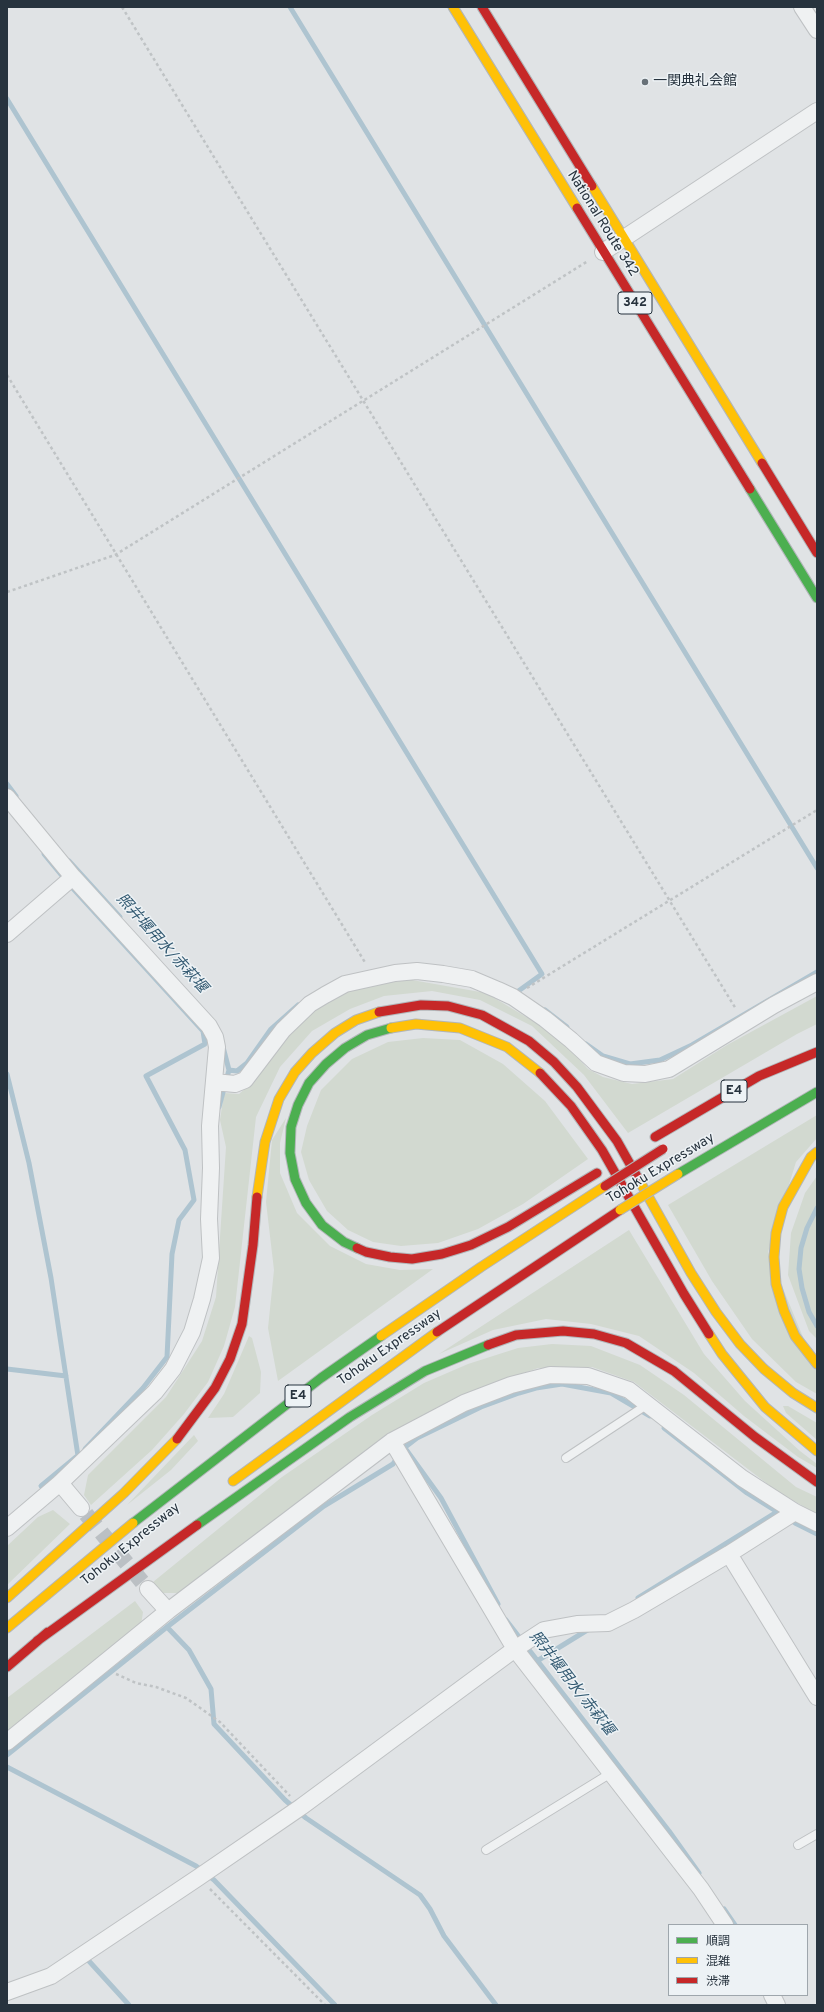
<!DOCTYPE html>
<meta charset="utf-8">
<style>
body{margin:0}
#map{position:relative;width:824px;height:2012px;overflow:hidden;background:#e0e3e5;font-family:Overpass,"Noto Sans JP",sans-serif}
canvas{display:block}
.frame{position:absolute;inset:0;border:8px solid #27333e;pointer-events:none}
.legend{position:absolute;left:668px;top:1924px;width:140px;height:72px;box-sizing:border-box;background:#edf2f5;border:1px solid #9ea6ac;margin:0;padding:5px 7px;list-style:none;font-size:12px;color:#27333e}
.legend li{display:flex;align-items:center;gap:8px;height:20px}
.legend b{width:20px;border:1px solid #9ea6ac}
</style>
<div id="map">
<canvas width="824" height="2012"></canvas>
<div class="frame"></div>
<ul class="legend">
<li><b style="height:5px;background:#4caf50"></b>順調</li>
<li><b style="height:5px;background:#ffc107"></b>混雑</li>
<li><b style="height:5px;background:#c62828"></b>渋滞</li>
</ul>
</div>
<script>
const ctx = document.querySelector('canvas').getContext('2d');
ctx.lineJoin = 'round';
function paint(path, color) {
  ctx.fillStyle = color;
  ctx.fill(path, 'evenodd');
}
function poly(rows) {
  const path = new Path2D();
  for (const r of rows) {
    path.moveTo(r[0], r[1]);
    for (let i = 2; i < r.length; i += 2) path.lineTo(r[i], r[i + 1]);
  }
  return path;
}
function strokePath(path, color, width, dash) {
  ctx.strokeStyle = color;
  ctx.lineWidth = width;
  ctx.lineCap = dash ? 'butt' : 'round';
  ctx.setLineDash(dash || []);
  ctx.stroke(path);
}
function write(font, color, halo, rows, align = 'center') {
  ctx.font = font + ' Overpass,"Noto Sans JP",sans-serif';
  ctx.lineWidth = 3;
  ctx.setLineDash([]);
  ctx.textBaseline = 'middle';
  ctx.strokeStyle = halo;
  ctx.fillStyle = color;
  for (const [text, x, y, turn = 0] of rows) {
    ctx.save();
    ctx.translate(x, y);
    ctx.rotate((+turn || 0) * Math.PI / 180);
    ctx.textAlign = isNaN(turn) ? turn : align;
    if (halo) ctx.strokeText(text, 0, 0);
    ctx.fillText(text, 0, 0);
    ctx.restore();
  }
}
const green = poly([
 [412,980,486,993,558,1036,588,1069,603,1077,632,1084,673,1079,727,1045,817,996,817,1024,797,1034,628,1133,584,1075,532,1026,480,1000,432,991,384,996,350,1009,312,1031,280,1067,256,1117,235,1307,224,1346,208,1382,184,1414,152,1450,91,1505,84,1495,88,1475,166,1397,202,1341,216,1297,226,1147,220,1120,224,1093,239,1094,255,1080,279,1044,309,1012,363,984],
 [423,1038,460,1040,503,1064,545,1101,588,1159,523,1204,478,1229,438,1243,401,1246,373,1242,348,1230,327,1211,309,1180,301,1152,307,1126,321,1090,352,1059,388,1042],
 [817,1115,817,1138,796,1162,768,1252,817,1371,817,1394,796,1382,752,1339,712,1281,668,1205],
 [286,1118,280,1143,280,1173,297,1213,330,1246,366,1264,400,1270,433,1269,278,1381,268,1328,274,1270,266,1202,272,1140],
 [817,1176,817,1339,809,1331,788,1275,791,1233,805,1193],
 [629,1230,704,1354,745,1401,800,1451,817,1464,817,1468,798,1457,744,1416,694,1373,639,1336,591,1324,546,1319,493,1330,439,1354],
 [249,1336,252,1338,261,1372,260,1393,233,1417,208,1418,224,1394],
 [552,1344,591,1346,640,1365,684,1395,796,1487,817,1497,817,1514,778,1492,634,1382,592,1367,538,1368,453,1399,385,1436,179,1593,160,1593,153,1582,282,1477,372,1415,424,1383,468,1364,518,1348],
 [783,1406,788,1406,817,1423,817,1440,786,1413],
 [194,1435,198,1441,171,1470,127,1505],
 [53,1510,70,1524,7,1585,7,1546,38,1517],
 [135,1601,143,1612,141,1625,7,1734,7,1698]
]);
const stream = poly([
 [290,7,817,868],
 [7,99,542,974,517,992],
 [7,784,16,796],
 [44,854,63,877],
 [69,861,120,917],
 [68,883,203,1031,205,1044,146,1076,185,1150,194,1200,179,1220,172,1254,167,1357,143,1388,85,1449],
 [545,1010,567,1027],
 [586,1044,603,1056,630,1064,660,1060,692,1045,817,972],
 [229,1070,237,1071,247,1063,271,1029,298,1005],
 [7,1074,29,1163,51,1278,78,1456],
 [219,1107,229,1070,223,1047],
 [817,1208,807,1228,801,1248,799,1269,802,1288,809,1312,817,1326],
 [7,1369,66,1376],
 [664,1428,747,1493,795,1523,817,1534],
 [405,1448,441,1498,498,1604],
 [45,1491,41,1486,76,1457],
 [638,1598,777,1512],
 [506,1620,669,1831,699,1873],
 [167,1627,189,1650,211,1689,214,1724,285,1800,306,1818,420,1895,430,1909,444,1936,496,2005],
 [537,1661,589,1629],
 [7,1755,167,1627,324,1506,393,1464,404,1448,417,1438,481,1407,519,1393,536,1388,562,1384,611,1393,650,1416],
 [7,1767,196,1866,214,1880,335,2005],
 [724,1909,735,1925],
 [88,1960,129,2005]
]);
const streetTunnel = poly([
 [86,1514,148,1589]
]);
const path = poly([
 [122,7,736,1009],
 [7,375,366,964],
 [7,592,115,555,588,261],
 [527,988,817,810],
 [116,1674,136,1683,156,1687,186,1698,220,1722,290,1796],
 [210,1889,325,2005]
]);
const lane = poly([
 [566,1458,648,1404],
 [798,1845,817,1834],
 [486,1850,611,1773]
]);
const street = poly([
 [802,7,817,30],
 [603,252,817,111],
 [7,797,73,877,209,1026,215,1037,217,1047,210,1126,211,1168,209,1219,211,1258,202,1299,192,1332,173,1369,155,1392,60,1483,7,1528],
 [7,934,73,877],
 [214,1082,235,1084,245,1080,283,1030,310,1004,325,995,345,984,395,973,417,971,443,974,472,979,498,990,513,997,545,1019,571,1040,596,1063,624,1073,645,1074,669,1069,774,1005,817,982],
 [392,1441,515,1649,701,1889,725,1925],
 [60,1483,81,1508],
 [729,1554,817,1697],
 [148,1589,168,1611],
 [7,1742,168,1611,392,1441,464,1403,511,1385,550,1375,588,1376,629,1390,742,1478,795,1512,817,1523],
 [7,1992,51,1976,199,1877,301,1807,515,1649,544,1630,577,1624,608,1623,634,1610,729,1554,795,1512],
 [772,1995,777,2005]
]);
const fast = poly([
 [750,489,817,598],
 [678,1174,817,1092],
 [357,1248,344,1242,322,1225,306,1203,295,1179,290,1153,291,1127,298,1105,309,1083,326,1064,345,1048,367,1035,391,1028],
 [133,1523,321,1378,381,1336],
 [197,1525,350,1417,425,1371,488,1345]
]);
const slow = poly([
 [453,7,577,208],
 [592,186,762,463],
 [391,1028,416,1024,460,1028,507,1047,540,1073],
 [817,1152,811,1157,783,1207,776,1233,774,1257,776,1284,784,1311,795,1336,817,1364],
 [639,1180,691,1273,716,1312,740,1344,764,1369,793,1393,817,1408],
 [257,1197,265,1142,279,1099,295,1072,312,1053,335,1033,356,1020,379,1012],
 [709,1334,722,1354,765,1407,817,1451],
 [381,1336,481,1267,605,1186],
 [233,1481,437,1332],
 [7,1598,124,1493,177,1439],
 [7,1628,133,1523]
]);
const jam = poly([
 [482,7,592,186],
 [577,208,750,489],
 [762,463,817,553],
 [379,1012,421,1005,448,1006,482,1015,529,1041,554,1062,577,1087,617,1141,639,1180],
 [540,1073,571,1106,602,1150,684,1294,709,1334],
 [655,1137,759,1076,817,1052],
 [357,1248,366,1252,390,1257,412,1259,442,1254,471,1245,508,1227,597,1173],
 [437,1332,620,1210],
 [488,1345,516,1335,563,1331,594,1334,626,1343,674,1371,755,1437,817,1482],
 [177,1439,215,1388,230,1359,242,1324,253,1245,257,1197],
 [37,1641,197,1525],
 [7,1667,48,1632]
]);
const slowBridge = poly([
 [620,1210,678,1174]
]);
const jamBridge = poly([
 [605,1186,663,1149]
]);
const markers = [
 [645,82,4,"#687178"]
];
const shields = [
 [635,303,34],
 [734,1091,26],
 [298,1396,26]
];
const shieldNames = [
 ["342",635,303],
 ["E4",734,1091],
 ["E4",298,1396]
];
const poiNames = [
 ["一関典礼会館",653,82]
];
const streetNames = [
 ["National Route 342",602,224,58],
 ["Tohoku Expressway",661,1169,-31],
 ["Tohoku Expressway",390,1348,-35],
 ["Tohoku Expressway",131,1545,-39]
];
const waterNames = [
 ["照井堰用水/赤萩堰",161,944,48],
 ["照井堰用水/赤萩堰",571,1684,52]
];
paint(green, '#d2d9d0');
strokePath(stream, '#aec4d0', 5);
strokePath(streetTunnel, '#bbc0c4', 16, [16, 8]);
strokePath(lane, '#bec1c3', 10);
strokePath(street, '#bec1c3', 18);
strokePath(fast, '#b2b6b9', 11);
strokePath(slow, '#b2b6b9', 11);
strokePath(jam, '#b2b6b9', 11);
strokePath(path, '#bfc3c5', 2.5, [3, 3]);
strokePath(lane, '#eff1f2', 8);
strokePath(street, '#eff1f2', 16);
strokePath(fast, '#4caf50', 9);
strokePath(slow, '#ffc107', 9);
strokePath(jam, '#c62828', 9);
strokePath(slowBridge, '#b2b6b9', 11, []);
strokePath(jamBridge, '#b2b6b9', 11, []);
strokePath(slowBridge, '#ffc107', 9);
strokePath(jamBridge, '#c62828', 9);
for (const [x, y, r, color] of markers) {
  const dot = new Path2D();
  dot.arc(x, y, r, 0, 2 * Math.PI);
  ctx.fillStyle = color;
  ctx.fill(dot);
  strokePath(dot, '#edf2f5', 1.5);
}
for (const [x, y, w] of shields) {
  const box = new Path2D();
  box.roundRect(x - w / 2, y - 11, w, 22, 3);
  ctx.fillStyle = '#edf2f5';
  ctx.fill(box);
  strokePath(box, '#27333e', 1);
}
write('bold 13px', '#27333e', null, shieldNames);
write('14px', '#27333e', '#edf2f5', poiNames, 'left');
write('14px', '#27333e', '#edf2f5', streetNames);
write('italic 15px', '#325971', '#edf2f5', waterNames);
</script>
